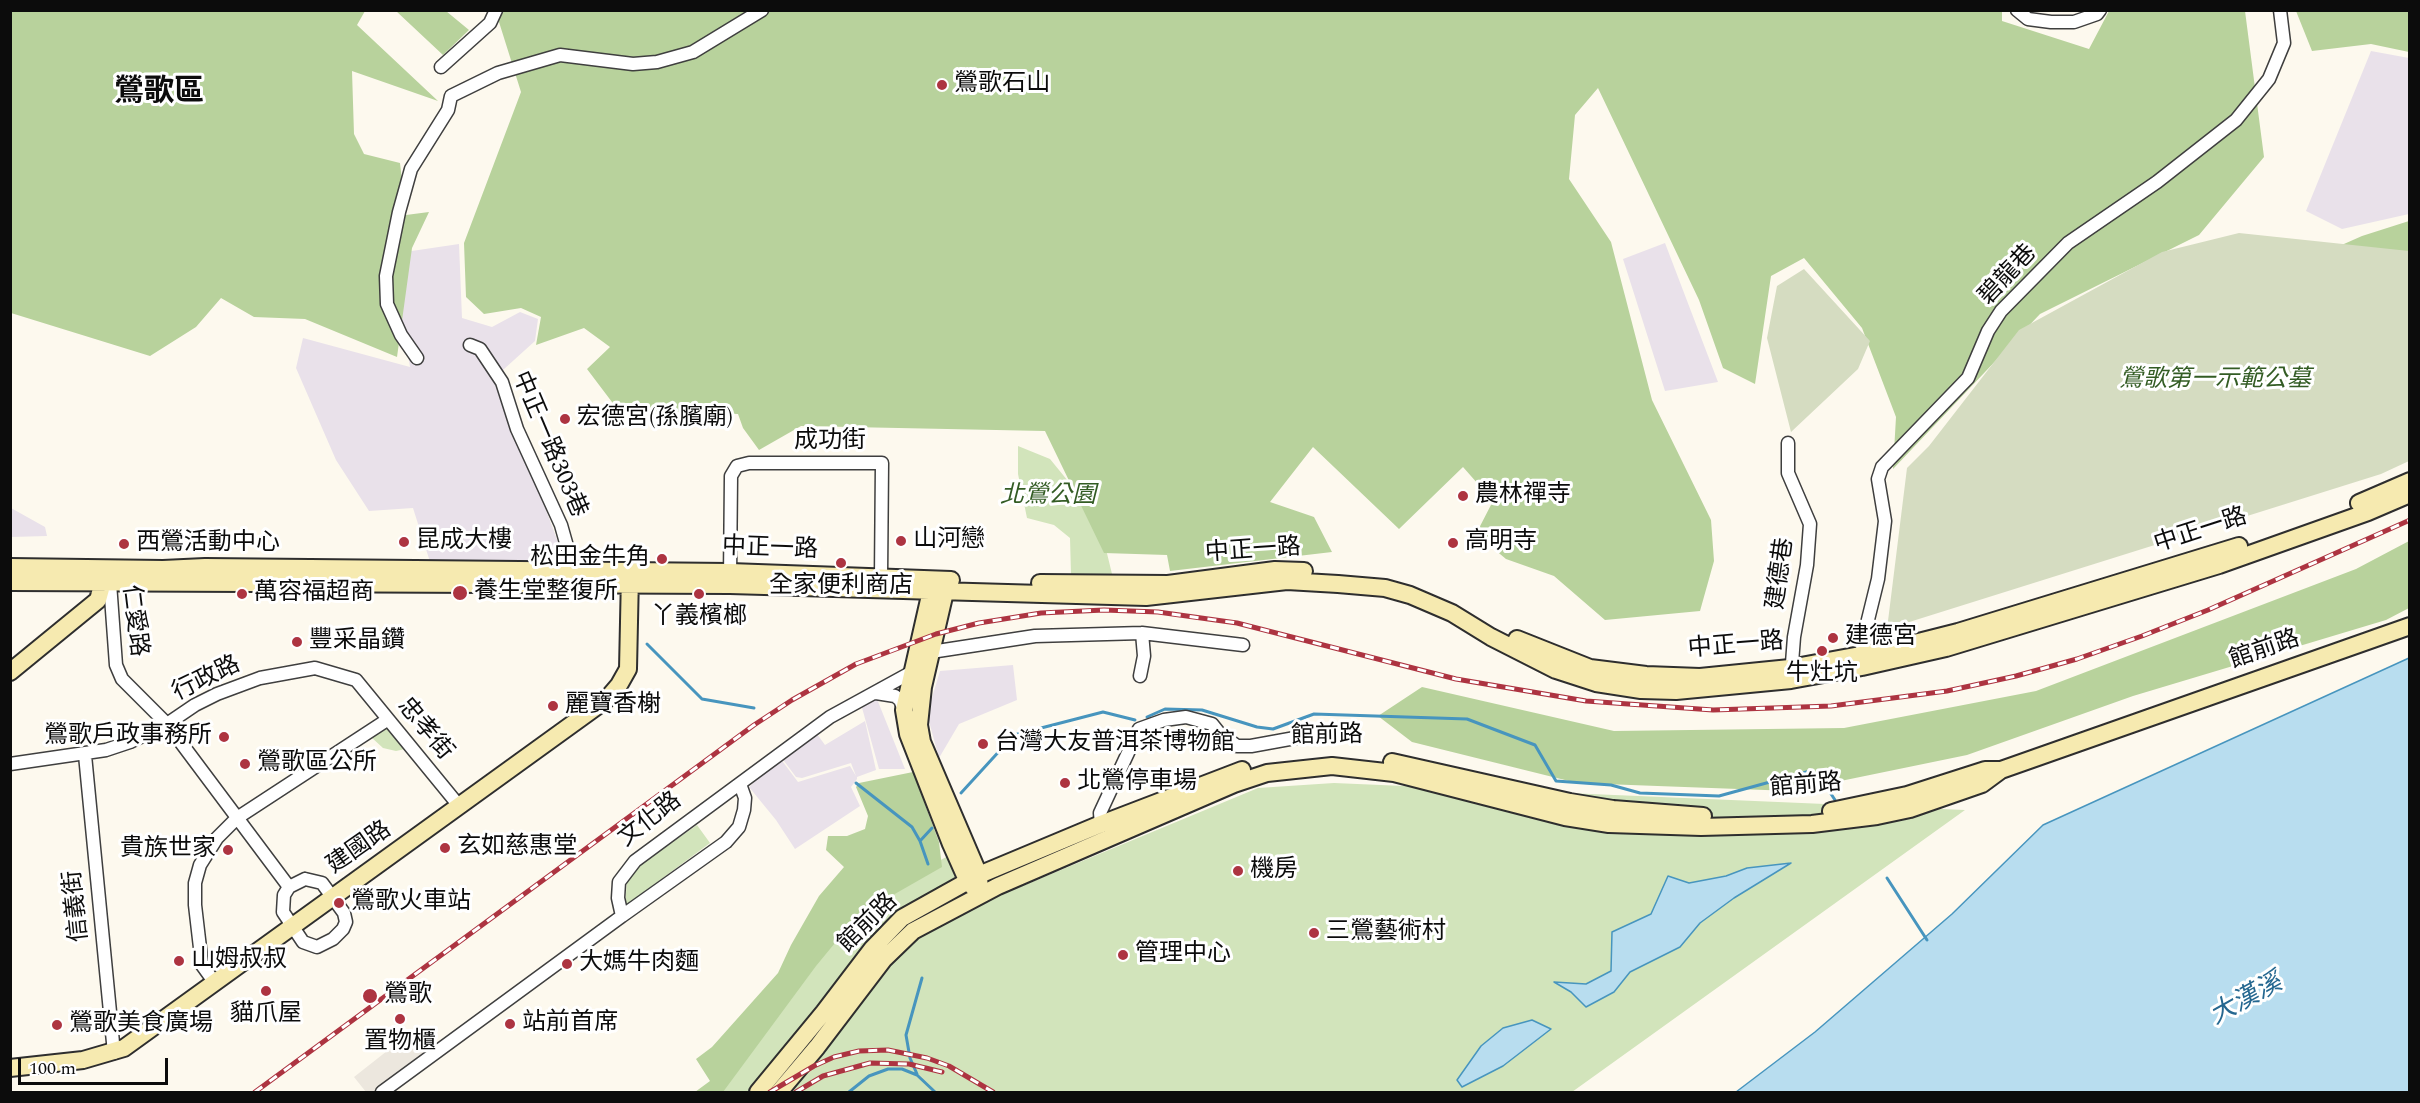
<!DOCTYPE html>
<meta charset="utf-8">
<style>
body{margin:0}
#map{position:relative;width:2420px;height:1103px;overflow:hidden;background:#fdf9ee;font-family:Spectral,serif}
canvas{display:block}
.frame{position:absolute;inset:0;border:12px solid #0c0c0c;pointer-events:none}
.scale{position:absolute;left:18px;top:1058px;width:150px;height:27px;box-sizing:border-box;border:3px solid #0c0c0c;border-top:0;padding-left:8px;font-size:18px;line-height:21px;white-space:nowrap;color:#0c0c0c;-webkit-text-stroke:4px #fff;paint-order:stroke}
</style>
<div id="map">
<canvas width="2420" height="1103"></canvas>
<div class="frame"></div>
<div class="scale">100 m</div>
</div>
<script>
const ctx = document.querySelector('canvas').getContext('2d');
ctx.lineJoin = 'round';
function paint(path, color) {
  ctx.fillStyle = color;
  ctx.fill(path, 'evenodd');
}
function poly(rows) {
  const path = new Path2D();
  for (const r of rows) {
    path.moveTo(r[0], r[1]);
    for (let i = 2; i < r.length; i += 2) path.lineTo(r[i], r[i + 1]);
  }
  return path;
}
function strokePath(path, color, width, dash) {
  ctx.strokeStyle = color;
  ctx.lineWidth = width;
  ctx.lineCap = dash ? 'butt' : 'round';
  ctx.setLineDash(dash || []);
  ctx.stroke(path);
}
function write(font, color, halo, rows, align = 'center') {
  ctx.font = font + ' Spectral,"Noto Sans TC",serif';
  ctx.lineWidth = 6;
  ctx.setLineDash([]);
  ctx.textBaseline = 'middle';
  ctx.strokeStyle = halo;
  ctx.fillStyle = color;
  for (const [text, x, y, turn = 0] of rows) {
    ctx.save();
    ctx.translate(x, y);
    ctx.rotate((+turn || 0) * Math.PI / 180);
    ctx.textAlign = isNaN(turn) ? turn : align;
    if (halo) ctx.strokeText(text, 0, 0);
    ctx.fillText(text, 0, 0);
    ctx.restore();
  }
}
const industrial = poly([
 [2371,51,2409,58,2409,214,2342,229,2306,211],
 [1665,243,1718,382,1665,391,1623,259],
 [459,244,462,318,492,327,520,312,538,319,535,341,493,379,528,461,566,564,431,565,413,508,369,511,336,460,296,368,303,338,410,367,398,296,405,252],
 [11,508,45,527,47,536,11,537],
 [1013,665,1017,700,959,724,939,758,927,714,940,671],
 [877,699,905,769,879,769,861,704],
 [865,721,876,770,857,777,857,779,851,787,860,806,795,849,776,820,749,787,780,758,798,782,850,766,856,776,851,763,802,778,796,777,781,757,817,734,825,745]
]);
const green = poly([
 [1018,446,1050,459,1090,508,1104,541,1112,574,1071,574,1070,538,1054,525,1027,518,1018,474],
 [387,728,405,749,396,751,383,748,371,737],
 [1334,783,1965,810,1572,1092,721,1092,860,905,948,856,1015,889,1258,788],
 [697,825,710,843,625,906,627,881,640,865]
]);
const forest = poly([
 [500,10,2002,10,2002,21,2089,49,2109,11,2245,11,2264,157,2199,235,2040,314,1893,469,1896,417,1862,328,1804,258,1771,276,1755,384,1723,368,1699,300,1598,88,1575,115,1569,179,1611,242,1652,400,1711,520,1714,561,1700,611,1605,620,1554,576,1506,559,1476,534,1493,501,1463,467,1399,529,1313,447,1270,502,1314,517,1332,552,1170,571,1167,555,1104,553,1045,431,801,426,759,450,743,428,738,414,618,410,587,369,610,347,584,328,536,345,541,317,521,308,484,314,466,297,464,243,521,92,499,22],
 [11,11,365,11,357,25,438,101,352,71,354,134,364,154,400,163,406,215,429,212,412,248,397,357,305,319,254,317,221,298,196,327,150,356,11,313],
 [396,11,446,11,469,30,443,55],
 [2296,11,2409,11,2409,52,2371,44,2312,51],
 [2409,221,2409,288,2292,267,2362,236],
 [2409,541,2409,608,2386,620,2133,696,1967,755,1792,791,1577,783,1412,742,1378,716,1422,687,1614,731,1844,728,2036,691,2356,569],
 [913,772,939,842,942,867,858,915,816,966,723,1092,695,1092,710,1081,696,1059,712,1047,778,973,791,945,819,896,844,867,826,850,828,836,847,836,865,829,868,816,856,787,859,783]
]);
const cemetery = poly([
 [2239,233,2409,251,2409,461,2381,474,1887,629,1907,468,1929,446,2019,330,2162,252],
 [1804,269,1870,341,1858,369,1791,432,1767,338,1777,286]
]);
const plaza = poly([
 [420,1025,438,1047,434,1051,429,1049,408,1065,407,1070,379,1092,366,1092,354,1077]
]);
const water = poly([
 [2409,658,2409,1092,1736,1092,1815,1032,1952,914,2043,825,2409,658],
 [1791,863,1734,898,1700,923,1680,947,1630,972,1614,992,1586,1007,1571,992,1554,982,1586,984,1611,971,1612,932,1651,914,1668,876,1689,883,1726,876,1747,868,1791,863],
 [1532,1020,1551,1029,1503,1066,1462,1087,1457,1080,1481,1046,1503,1028,1532,1020]
]);
const stream = poly([
 [647,644,702,699,754,708],
 [1147,717,1165,709,1202,710,1257,727,1273,729,1314,714,1467,719,1535,745,1556,781,1611,785,1640,793,1719,796,1810,771,1820,777,1835,800],
 [856,783,912,827,920,841,928,864],
 [961,793,1014,735,1103,712,1135,720],
 [920,841,932,828],
 [1887,878,1927,940],
 [917,1074,910,1058,906,1035,922,978],
 [849,1092,869,1076,888,1069,902,1069,917,1075,935,1092]
]);
const street = poly([
 [2017,10,2028,19,2051,22,2074,22,2097,14,2100,10],
 [441,67,490,23,496,10],
 [470,345,480,349,502,382,517,429,561,525,574,571],
 [417,358,401,335,387,304,386,276,399,212,411,169,448,110,451,96,498,73,560,55,633,64,657,62,693,52,762,10],
 [1788,443,1788,473,1810,524,1807,565,1794,637,1791,676],
 [107,577,110,583,116,665,122,679,167,724,289,887],
 [730,578,731,476,737,466,749,463,882,463,881,577],
 [931,652,1035,636,1142,633,1243,645],
 [1861,660,1863,640,1878,579,1885,521,1878,479,1882,467,1968,378,1988,331,2001,311,2068,243,2157,182,2236,120,2269,79,2284,43,2280,10],
 [1140,676,1144,656,1142,633],
 [876,693,895,696,900,700,904,710],
 [85,755,114,1053],
 [10,764,106,750,130,742,167,724,195,705,217,694,260,678,315,668,356,680,460,807],
 [1101,824,1100,813,1139,729,1164,720,1186,717,1212,724,1220,734,1237,746,1251,746,1306,736,1326,736],
 [305,879,322,883,344,913,346,922,343,929,333,939,317,947,303,942,283,912,284,895,289,887,305,879],
 [622,916,726,842,739,827,744,810,745,798,740,784],
 [215,983,202,965,195,905,195,883,200,865,217,838,237,818,387,720],
 [382,1092,622,916,618,898,619,882,635,861,830,717,912,672]
]);
const secondary = poly([
 [2359,503,2410,481],
 [10,567,163,569,205,567,730,572,951,580],
 [940,580,945,592,923,687,919,725,922,742,979,875,980,895,967,880,951,844,908,734,904,710,931,591,940,580],
 [10,582,730,585,1146,597,1287,581,1338,584,1385,588,1410,595,1452,613,1491,637,1556,670,1596,683,1641,690,1676,691,1791,680,1862,667,1946,648,2219,565,2368,512,2410,494],
 [1040,583,1168,584,1275,570,1304,571],
 [1517,639,1590,668,1646,675,1700,677,1790,668,1887,650,1958,632,2239,546],
 [10,672,98,600,101,589,101,571],
 [1392,762,1570,802,1613,809,1703,816],
 [1831,811,1907,795,1985,770,2000,770],
 [10,1068,83,1060,124,1048,607,699,619,685,628,669,630,575],
 [758,1092,824,1012,872,949,902,918,979,875,1101,824,1242,770],
 [779,1092,817,1047,884,959,913,931,998,886,1234,784,1267,773,1332,766,1394,773,1565,817,1609,824,1701,827,1812,824,1877,816,1910,809,1982,784,2001,770,2410,626]
]);
const rail = poly([
 [255,1092,754,725,792,700,856,664,936,634,979,623,1041,613,1104,610,1158,612,1237,623,1456,679,1586,701,1713,710,1831,706,1947,691,2016,676,2077,659,2142,636,2208,610,2410,520],
 [770,1092,814,1066,834,1057,859,1051,888,1050,927,1058,949,1066,993,1092],
 [796,1092,823,1076,870,1063,909,1064,942,1072]
]);
const markers = [
 [942,85,6,"#ad3441"],
 [565,419,6,"#ad3441"],
 [1463,496,6,"#ad3441"],
 [901,541,6,"#ad3441"],
 [404,542,6,"#ad3441"],
 [1453,543,6,"#ad3441"],
 [124,544,6,"#ad3441"],
 [662,559,6,"#ad3441"],
 [841,563,6,"#ad3441"],
 [460,593,8,"#ad3441"],
 [242,594,6,"#ad3441"],
 [699,594,6,"#ad3441"],
 [1833,638,6,"#ad3441"],
 [297,642,6,"#ad3441"],
 [1822,651,6,"#ad3441"],
 [553,706,6,"#ad3441"],
 [224,737,6,"#ad3441"],
 [983,744,6,"#ad3441"],
 [245,764,6,"#ad3441"],
 [1065,783,6,"#ad3441"],
 [445,848,6,"#ad3441"],
 [228,850,6,"#ad3441"],
 [1238,871,6,"#ad3441"],
 [339,903,6,"#ad3441"],
 [1314,933,6,"#ad3441"],
 [1123,955,6,"#ad3441"],
 [179,961,6,"#ad3441"],
 [567,964,6,"#ad3441"],
 [266,991,6,"#ad3441"],
 [370,996,8,"#ad3441"],
 [400,1019,6,"#ad3441"],
 [510,1024,6,"#ad3441"],
 [57,1025,6,"#ad3441"]
];
const poiNames = [
 ["鶯歌石山",954,85],
 ["宏德宮(孫臏廟)",577,419],
 ["農林禪寺",1475,496],
 ["山河戀",913,541],
 ["昆成大樓",416,542],
 ["高明寺",1465,543],
 ["西鶯活動中心",136,544],
 ["松田金牛角",650,559,"right"],
 ["全家便利商店",841,587,"center"],
 ["養生堂整復所",474,593],
 ["萬容福超商",254,594],
 ["丫義檳榔",699,618,"center"],
 ["建德宮",1845,638],
 ["豐采晶鑽",309,642],
 ["牛灶坑",1822,675,"center"],
 ["麗寶香榭",565,706],
 ["鶯歌戶政事務所",212,737,"right"],
 ["台灣大友普洱茶博物館",995,744],
 ["鶯歌區公所",257,764],
 ["北鶯停車場",1077,783],
 ["玄如慈惠堂",457,848],
 ["貴族世家",216,850,"right"],
 ["機房",1250,871],
 ["鶯歌火車站",351,903],
 ["三鶯藝術村",1326,933],
 ["管理中心",1135,955],
 ["山姆叔叔",191,961],
 ["大媽牛肉麵",579,964],
 ["鶯歌",384,996],
 ["貓爪屋",266,1015,"center"],
 ["站前首席",522,1024],
 ["鶯歌美食廣場",69,1025],
 ["置物櫃",400,1043,"center"]
];
const streetNames = [
 ["碧龍巷",2009,276,-47],
 ["成功街",830,442],
 ["中正一路303巷",548,445,67],
 ["中正一路",2201,532,-18],
 ["中正一路",770,550,2],
 ["中正一路",1253,552,-4],
 ["建德巷",1782,574,-82],
 ["仁愛路",133,621,83],
 ["中正一路",1736,647,-5],
 ["館前路",2265,651,-19],
 ["行政路",207,680,-26],
 ["忠孝街",424,730,50],
 ["館前路",1327,737,-1],
 ["館前路",1806,787,-5],
 ["文化路",651,821,-38],
 ["建國路",360,849,-35],
 ["信義街",78,906,-96],
 ["館前路",869,924,-45]
];
const parkNames = [
 ["鶯歌第一示範公墓",2215,381],
 ["北鶯公園",1048,497]
];
const waterNames = [
 ["大漢溪",2247,1001,-29]
];
const districtNames = [
 ["鶯歌區",159,94]
];
paint(industrial, '#e9e1ea');
paint(green, '#d2e4bb');
paint(forest, '#b8d29c');
paint(cemetery, '#d5dcc1');
paint(plaza, '#ece7de');
paint(water, '#b8ddef');
strokePath(water, '#4795be', 1.5);
strokePath(stream, '#4795be', 3);
strokePath(street, '#3f3f3f', 15);
strokePath(secondary, '#2e2e2e', 20);
strokePath(street, '#fff', 12);
strokePath(secondary, '#f6eab0', 16);
strokePath(rail, '#ad3441', 5);
strokePath(rail, '#fff', 3, [9]);
for (const [x, y, r, color] of markers) {
  const dot = new Path2D();
  dot.arc(x, y, r, 0, 2 * Math.PI);
  ctx.fillStyle = color;
  ctx.fill(dot);
  strokePath(dot, '#fff', 2);
}
write('24px', '#0c0c0c', '#fff', poiNames, 'left');
write('24px', '#0c0c0c', '#fff', streetNames);
write('italic 24px', '#335c24', '#fff', parkNames);
write('italic 26px', '#246790', '#fff', waterNames);
write('bold 30px', '#0c0c0c', '#fff', districtNames);
</script>
